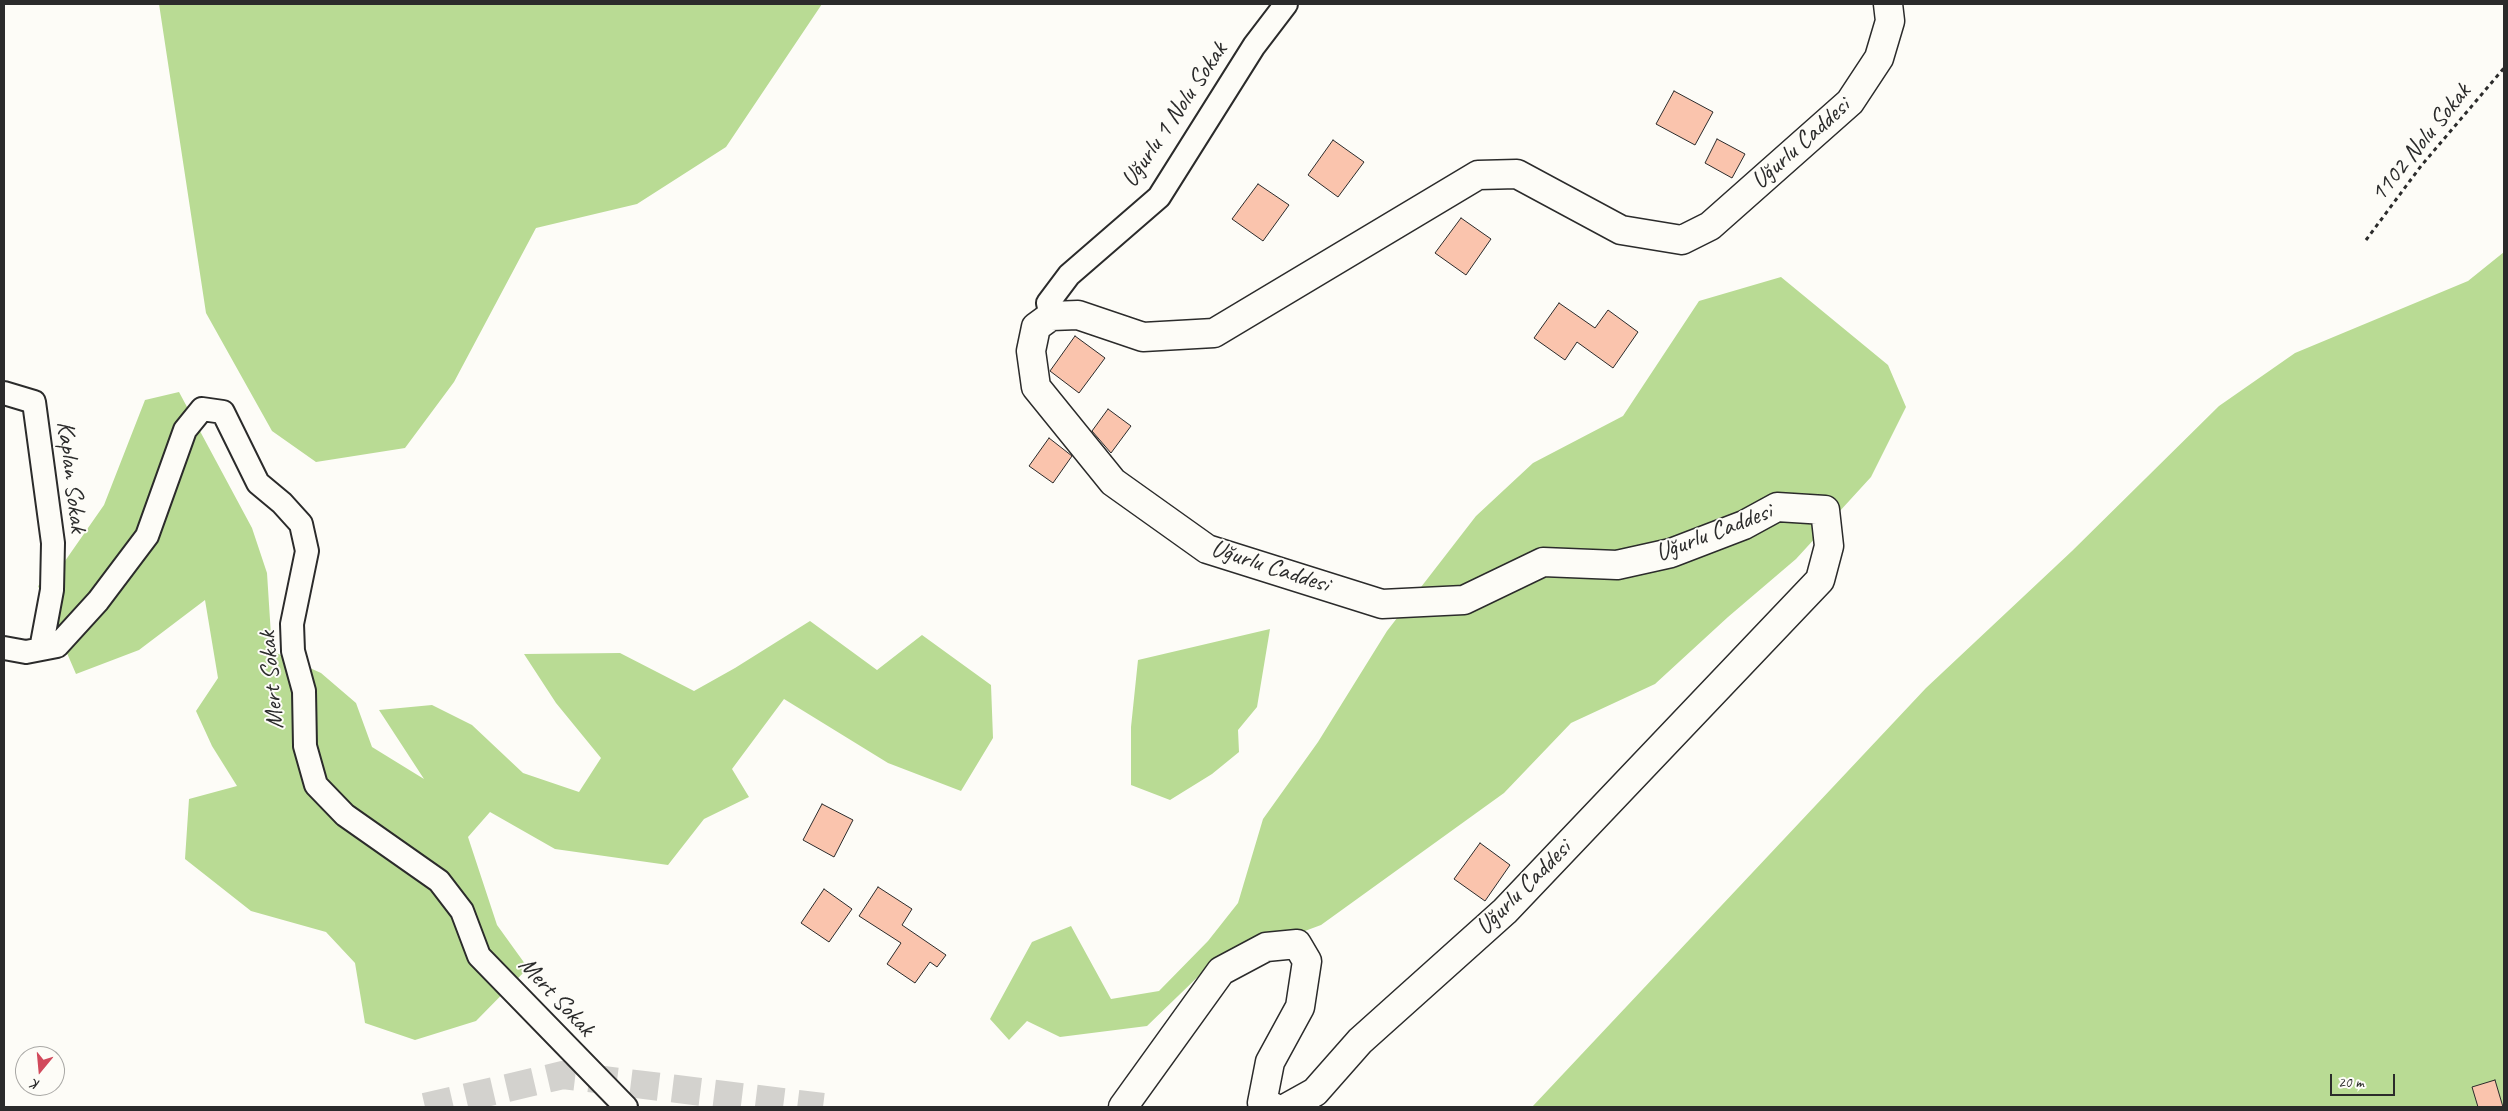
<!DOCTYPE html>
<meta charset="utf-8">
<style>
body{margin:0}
#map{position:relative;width:2508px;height:1111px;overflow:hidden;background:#fdfcf7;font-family:Caveat,sans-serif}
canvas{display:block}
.frame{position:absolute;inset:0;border:5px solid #2b2b2b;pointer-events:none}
.north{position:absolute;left:15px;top:1046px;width:50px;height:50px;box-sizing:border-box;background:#fdfcf7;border:1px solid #a9a8a5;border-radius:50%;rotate:197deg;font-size:14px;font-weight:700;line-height:20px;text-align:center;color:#2b2b2b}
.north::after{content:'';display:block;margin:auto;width:18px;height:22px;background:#d1495b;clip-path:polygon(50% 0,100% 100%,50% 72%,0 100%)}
.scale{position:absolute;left:2330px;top:1074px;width:65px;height:22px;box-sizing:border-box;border:2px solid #2b2b2b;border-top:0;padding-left:6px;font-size:15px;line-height:18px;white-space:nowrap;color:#2b2b2b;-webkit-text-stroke:4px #fdfcf7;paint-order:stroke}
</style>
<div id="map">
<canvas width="2508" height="1111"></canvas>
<div class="frame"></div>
<div class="north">K</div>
<div class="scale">20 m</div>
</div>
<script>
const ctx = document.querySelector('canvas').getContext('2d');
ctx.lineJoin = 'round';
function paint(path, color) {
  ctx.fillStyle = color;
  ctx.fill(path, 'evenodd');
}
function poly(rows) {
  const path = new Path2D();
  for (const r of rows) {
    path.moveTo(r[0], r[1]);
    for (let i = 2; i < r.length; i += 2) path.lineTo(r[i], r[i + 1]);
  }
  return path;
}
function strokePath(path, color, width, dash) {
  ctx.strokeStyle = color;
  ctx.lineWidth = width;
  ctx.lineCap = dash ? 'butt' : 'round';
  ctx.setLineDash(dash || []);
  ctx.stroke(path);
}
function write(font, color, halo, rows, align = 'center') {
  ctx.font = font + ' Caveat,sans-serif';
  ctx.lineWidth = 4;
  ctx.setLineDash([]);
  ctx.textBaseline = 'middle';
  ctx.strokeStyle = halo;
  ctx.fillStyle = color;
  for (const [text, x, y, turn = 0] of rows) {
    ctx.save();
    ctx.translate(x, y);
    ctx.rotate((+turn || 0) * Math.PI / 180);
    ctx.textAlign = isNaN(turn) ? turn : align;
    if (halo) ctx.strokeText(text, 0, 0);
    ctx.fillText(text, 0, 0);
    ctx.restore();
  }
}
const green = poly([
 [159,4,822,4,726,147,637,204,536,228,454,382,405,448,316,462,272,431,206,313],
 [2504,252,2504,1107,1532,1107,1926,688,2072,551,2219,406,2295,353,2468,281],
 [1781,277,1888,365,1906,407,1871,477,1796,559,1728,617,1655,684,1571,723,1504,793,1321,925,1208,967,1147,1026,1060,1037,1027,1021,1009,1040,990,1019,1032,942,1071,926,1111,999,1159,991,1208,941,1238,903,1263,819,1318,742,1387,631,1476,516,1533,463,1623,416,1699,301],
 [179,392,252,528,267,573,272,651,321,673,356,703,372,747,424,779,379,710,432,705,472,725,523,773,579,792,601,758,556,703,524,654,620,653,694,691,735,668,810,621,877,670,922,635,991,685,993,738,961,791,888,763,784,699,732,769,749,797,704,819,668,865,555,849,490,812,468,837,497,925,528,968,476,1021,415,1040,365,1023,355,963,326,932,251,911,185,859,189,799,237,786,212,746,196,711,218,678,205,600,139,650,76,674,38,586,65,561,104,505,145,400],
 [1270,629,1257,707,1238,730,1239,752,1212,774,1170,800,1131,785,1131,727,1138,660]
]);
const building = poly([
 [1674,91,1713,112,1695,145,1656,124,1674,91],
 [1717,139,1745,154,1732,178,1705,163,1717,139],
 [1333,140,1364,162,1338,197,1308,175,1333,140],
 [1258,184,1289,205,1263,241,1232,219,1258,184],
 [1461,218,1491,239,1466,275,1435,253,1461,218],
 [1559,303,1595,328,1608,310,1638,332,1613,368,1577,342,1565,360,1534,338,1559,303],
 [1075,336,1105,358,1079,393,1050,371,1075,336],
 [1108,409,1131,426,1111,453,1092,431,1108,409],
 [1049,438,1072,456,1053,483,1029,466,1049,438],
 [822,804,853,820,834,857,803,840,822,804],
 [1480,843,1510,865,1485,901,1454,879,1480,843],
 [878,887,912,909,902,925,946,955,937,967,930,962,915,983,887,964,901,943,859,916,878,887],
 [824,889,852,909,829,942,801,923,824,889],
 [2495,1080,2503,1107,2478,1107,2472,1087,2495,1080]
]);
const primaryTunnel = poly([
 [425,1107,563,1075,823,1107]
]);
const path = poly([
 [2366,240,2421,166,2504,68]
]);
const minor = poly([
 [1051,316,1048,303,1069,275,1159,197,1254,46,1286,4],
 [4,393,34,402,53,543,52,590,41,649],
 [4,648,26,652,57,646,98,601,147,536,185,430,202,409,223,412,258,483,282,503,301,524,307,551,292,624,293,651,304,691,305,746,316,785,345,815,439,881,462,911,479,956,626,1107]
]);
const tertiary = poly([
 [1123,1107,1221,971,1266,947,1297,944,1307,961,1300,1007,1270,1062,1262,1103,1273,1107],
 [1288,1107,1315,1092,1360,1041,1505,911,1820,580,1829,546,1825,510,1777,507,1744,525,1671,553,1617,565,1543,562,1464,600,1382,604,1207,549,1113,482,1036,387,1031,351,1036,327,1051,316,1078,315,1143,337,1214,333,1478,175,1517,174,1621,230,1682,240,1710,226,1850,102,1879,58,1890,21,1888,4]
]);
const streetNames = [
 ["Uğurlu 1 Nolu Sokak",1175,115,-56],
 ["1102 Nolu Sokak",2421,143,-51],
 ["Uğurlu Caddesi",1801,144,-42],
 ["Kaplan Sokak",71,477,83],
 ["Uğurlu Caddesi",1714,533,-21],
 ["Uğurlu Caddesi",1270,567,18],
 ["Mert Sokak",272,680,-95],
 ["Uğurlu Caddesi",1524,888,-45],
 ["Mert Sokak",556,997,47]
];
paint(green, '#b9db94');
paint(building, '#fac4ad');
strokePath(building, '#2b2b2b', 1);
strokePath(primaryTunnel, '#d3d2ce', 28, [28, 14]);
strokePath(minor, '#2b2b2b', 26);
strokePath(tertiary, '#2b2b2b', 31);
strokePath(path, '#2b2b2b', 3, [4, 4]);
strokePath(minor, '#fdfcf7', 22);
strokePath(tertiary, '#fdfcf7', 28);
write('25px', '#2b2b2b', '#fdfcf7', streetNames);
</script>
